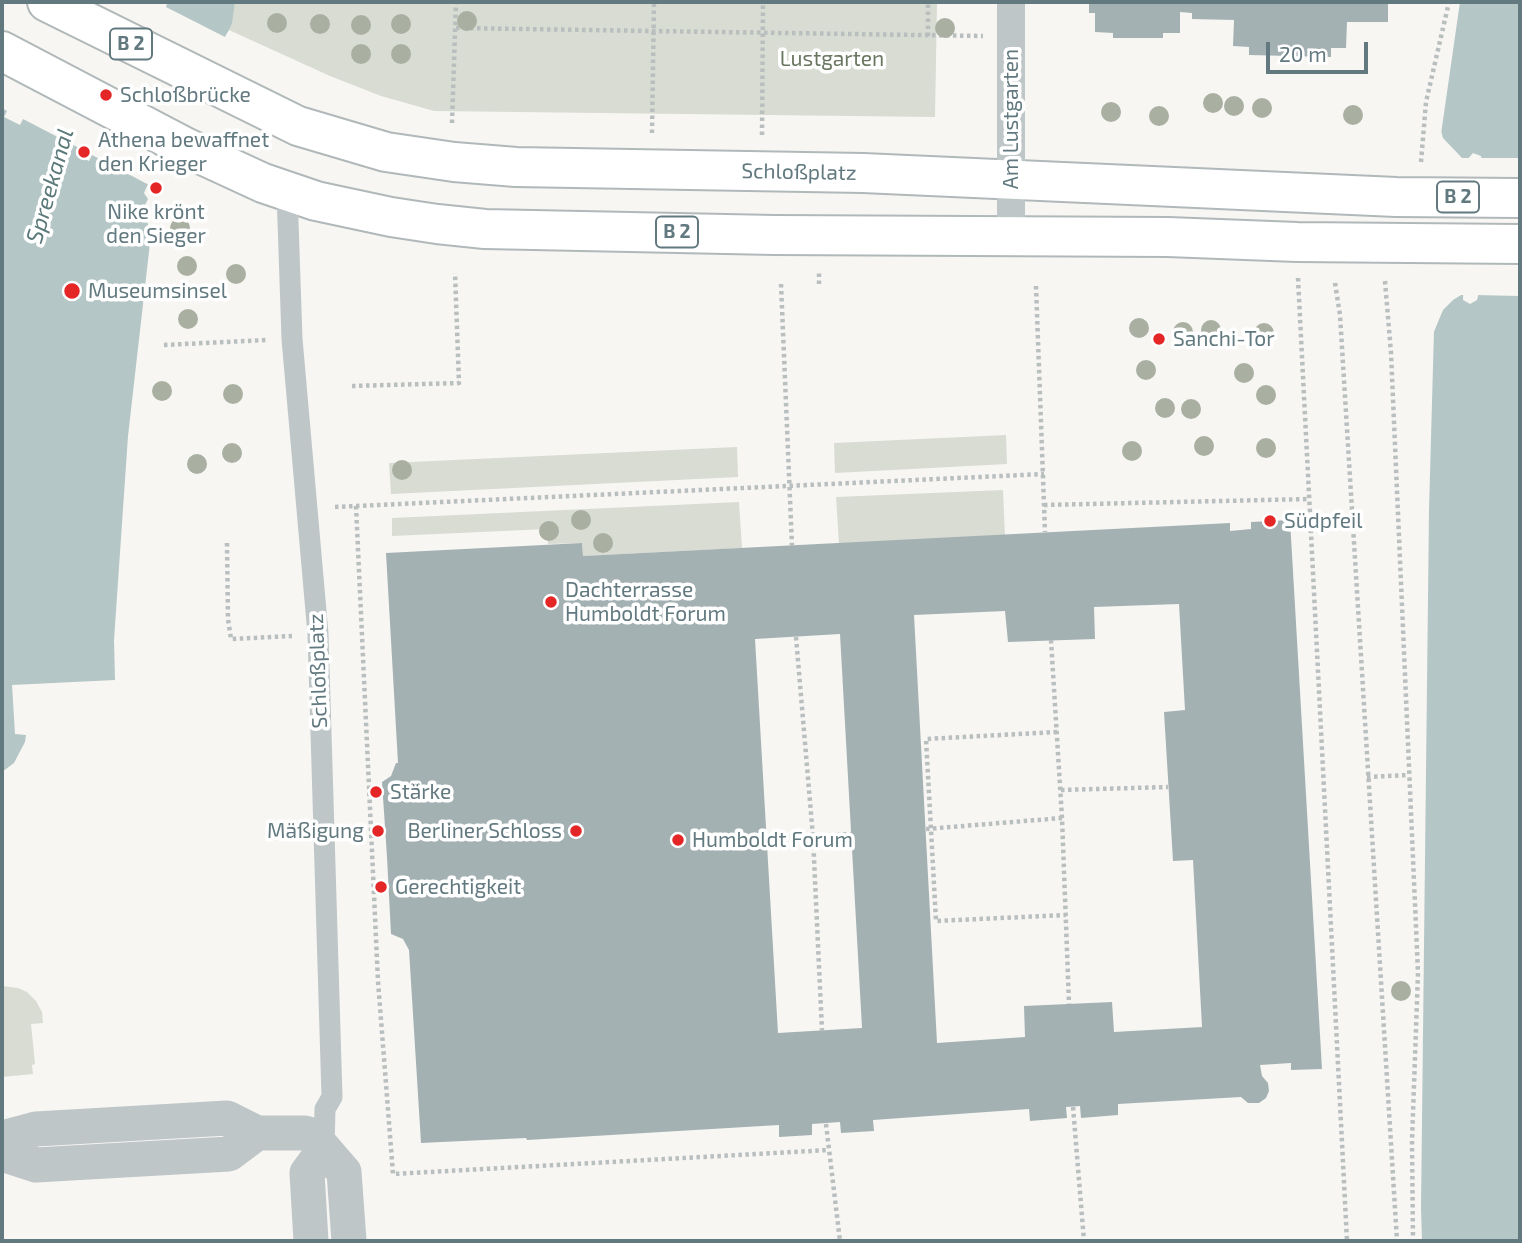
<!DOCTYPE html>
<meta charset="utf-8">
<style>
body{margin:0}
#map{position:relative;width:1522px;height:1243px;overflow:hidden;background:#f7f6f3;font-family:"Exo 2",sans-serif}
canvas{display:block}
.frame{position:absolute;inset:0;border:4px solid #61797f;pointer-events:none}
.scale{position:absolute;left:1266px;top:42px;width:102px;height:32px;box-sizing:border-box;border:4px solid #61797f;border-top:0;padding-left:9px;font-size:21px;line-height:24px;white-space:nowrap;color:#61797f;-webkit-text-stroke:5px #fff;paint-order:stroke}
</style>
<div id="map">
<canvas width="1522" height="1243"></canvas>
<div class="frame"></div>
<div class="scale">20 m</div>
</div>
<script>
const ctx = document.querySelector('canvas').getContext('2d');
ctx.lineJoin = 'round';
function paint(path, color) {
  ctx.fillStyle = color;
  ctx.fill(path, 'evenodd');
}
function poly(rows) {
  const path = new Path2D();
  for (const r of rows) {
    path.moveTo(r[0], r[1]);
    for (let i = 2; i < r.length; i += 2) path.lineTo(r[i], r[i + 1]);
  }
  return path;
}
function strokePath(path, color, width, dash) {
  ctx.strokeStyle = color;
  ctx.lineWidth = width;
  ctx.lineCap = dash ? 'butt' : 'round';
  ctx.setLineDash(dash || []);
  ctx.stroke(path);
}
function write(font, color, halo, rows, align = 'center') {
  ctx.font = font + ' "Exo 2",sans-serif';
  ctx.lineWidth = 7;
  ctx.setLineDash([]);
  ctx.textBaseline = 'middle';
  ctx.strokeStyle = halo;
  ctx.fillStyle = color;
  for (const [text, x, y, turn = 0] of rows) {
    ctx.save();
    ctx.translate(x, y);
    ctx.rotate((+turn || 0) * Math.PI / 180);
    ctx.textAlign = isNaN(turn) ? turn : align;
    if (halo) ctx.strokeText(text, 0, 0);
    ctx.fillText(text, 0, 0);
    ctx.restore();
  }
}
const green = poly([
 [235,2,937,2,935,117,434,111,381,96,330,76,229,30],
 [1006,435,1007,464,835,473,834,443],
 [737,447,738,477,391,494,389,463],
 [1003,490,1005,536,839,544,836,497],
 [739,502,742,548,583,556,582,543,548,544,547,529,392,536,392,518],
 [2,986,18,988,27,992,36,1001,42,1012,43,1023,31,1024,35,1064,32,1065,33,1074,2,1077]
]);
const water = poly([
 [2,2,235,2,232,23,229,30,143,180,148,184,144,193,148,199,143,209,151,234,128,436,114,640,115,680,12,685,15,734,26,735,25,742,14,763,2,772],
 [1460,2,1520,2,1520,1241,1422,1241,1421,1208,1429,510,1434,330,1441,134],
 [1473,153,1481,156,1482,160,1478,296,1477,300,1470,304,1463,300,1467,160]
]);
const pier = poly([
 [2,2,168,2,166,7,225,37,228,32,231,34,148,180,151,186,92,155,89,161,76,155,79,148,23,119,20,125,4,117,7,111,2,108],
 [1441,110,1441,131,1443,138,1462,158,1472,158,1467,295,1461,295,1453,300,1443,310,1433,334,1421,302,1415,233,1419,189,1426,153,1438,133],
 [1478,158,1520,158,1520,296,1474,295]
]);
const building = poly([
 [1089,2,1388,2,1388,22,1347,22,1346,48,1331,48,1331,57,1249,55,1249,47,1233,46,1234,20,1192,19,1192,13,1180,12,1180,33,1163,33,1163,38,1113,38,1113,33,1095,32,1095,13,1089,13],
 [1290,520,1322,1069,1291,1070,1291,1063,1260,1065,1262,1076,1268,1083,1269,1091,1266,1098,1259,1103,1248,1103,1241,1097,1118,1104,1118,1115,1081,1118,1080,1106,1066,1107,1067,1118,1030,1121,1029,1109,873,1120,874,1131,841,1133,840,1122,812,1124,812,1135,779,1137,779,1125,527,1140,526,1138,421,1143,409,950,403,939,391,934,387,857,382,782,391,776,396,763,398,763,386,553,582,543,583,556,1230,523,1230,531,1251,529,1251,522],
 [1179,604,1185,710,1164,712,1173,861,1193,860,1202,1027,1114,1032,1112,1002,1024,1006,1025,1037,937,1043,914,615,1005,611,1008,642,1095,639,1094,607],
 [840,634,862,1028,778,1033,755,639]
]);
const path = poly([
 [456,28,983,36],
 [928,36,928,2],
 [452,123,456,2],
 [652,133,654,2],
 [762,135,763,2],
 [1421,162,1426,102,1449,2],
 [1298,278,1347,1241],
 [1385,281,1391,353,1418,973,1412,1141,1413,1241],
 [1335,283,1340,315,1397,1241],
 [781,284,792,546],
 [819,284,819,271],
 [1036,286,1045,532],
 [164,345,266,340],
 [352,386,459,383,455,273],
 [1044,505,1309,499],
 [356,506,378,981,393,1174,829,1150],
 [335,507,1044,474],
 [227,543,228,619,231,639,292,636],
 [796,637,813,837,822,1031],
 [1051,640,1062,818,1069,1004],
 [1057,732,926,739,936,921,1066,915],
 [1367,777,1409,775],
 [1061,790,1168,787],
 [926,829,1062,818],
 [766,838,851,834],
 [1073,1107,1084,1241],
 [826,1124,840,1241]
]);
const pedestrian = poly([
 [287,192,292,339,318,634,332,1097,325,1109,324,1150]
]);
const minor = poly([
 [1011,236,1011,2]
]);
const tertiary = poly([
 [2,1138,36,1129,227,1118,257,1133,305,1133,312,1135,344,1172,349,1241],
 [2,1154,36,1165,229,1154,257,1133],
 [311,1241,307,1173,324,1150]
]);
const primary = poly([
 [47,2,298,126,386,152,454,162,516,167,863,173,1396,197,1520,198],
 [2,51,185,147,263,183,316,201,391,217,437,224,485,229,774,235,1168,237,1297,242,1520,244]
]);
const trees = [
 [467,21],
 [277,23],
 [320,24],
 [401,24],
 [361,25],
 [945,28],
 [361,54],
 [401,54],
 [1213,103],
 [1234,106],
 [1262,108],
 [1111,112],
 [1353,115],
 [1159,116],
 [180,228],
 [187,266],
 [236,274],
 [188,319],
 [1139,328],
 [1211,330],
 [1183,332],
 [1264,333],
 [1146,370],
 [1244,373],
 [162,391],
 [233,394],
 [1266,395],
 [1165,408],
 [1191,409],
 [1204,446],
 [1266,448],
 [1132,451],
 [232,453],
 [197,464],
 [402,470],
 [581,520],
 [549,531],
 [603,543],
 [1401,991]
];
const markers = [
 [106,95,7,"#e42627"],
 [84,152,7,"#e42627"],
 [156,188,7,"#e42627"],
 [72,291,9,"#e42627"],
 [1159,339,7,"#e42627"],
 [1270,521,7,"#e42627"],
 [551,602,7,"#e42627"],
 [376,792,7,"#e42627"],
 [378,831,7,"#e42627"],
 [576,831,7,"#e42627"],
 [678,840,7,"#e42627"],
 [381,887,7,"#e42627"]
];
const shields = [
 [131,44,42],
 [1458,197,42],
 [677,232,42]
];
const shieldNames = [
 ["B 2",131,44],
 ["B 2",1458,197],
 ["B 2",677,232]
];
const parkNames = [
 ["Lustgarten",832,59]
];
const poiNames = [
 ["Schloßbrücke",120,95],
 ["Athena bewaffnet",98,140],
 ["den Krieger",98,164],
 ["Nike krönt",156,212,"center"],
 ["den Sieger",156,236,"center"],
 ["Museumsinsel",88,291],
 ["Sanchi-Tor",1173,339],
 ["Südpfeil",1284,521],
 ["Dachterrasse",565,590],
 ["Humboldt Forum",565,614],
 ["Stärke",390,792],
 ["Mäßigung",364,831,"right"],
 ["Berliner Schloss",562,831,"right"],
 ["Humboldt Forum",692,840],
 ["Gerechtigkeit",395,887]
];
const streetNames = [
 ["Am Lustgarten",1011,119,-90],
 ["Schloßplatz",799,172,1],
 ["Schloßplatz",318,671,-92]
];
const waterNames = [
 ["Spreekanal",50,186,-74]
];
paint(green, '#d8dcd2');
paint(water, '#b5c6c6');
paint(pier, '#f7f6f3');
paint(building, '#a4b1b3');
strokePath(primary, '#b1b8ba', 42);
strokePath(path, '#b9bebf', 4.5, [3.5, 3.5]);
strokePath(pedestrian, '#bfc6c8', 21);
strokePath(minor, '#bfc6c8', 28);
strokePath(tertiary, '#bfc6c8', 35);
strokePath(primary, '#fff', 38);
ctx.fillStyle = '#a9b0a2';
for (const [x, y] of trees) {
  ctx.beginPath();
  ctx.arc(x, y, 10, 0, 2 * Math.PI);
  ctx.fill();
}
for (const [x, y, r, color] of markers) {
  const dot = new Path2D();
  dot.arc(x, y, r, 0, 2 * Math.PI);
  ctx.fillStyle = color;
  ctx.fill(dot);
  strokePath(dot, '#fff', 2.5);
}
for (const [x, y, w] of shields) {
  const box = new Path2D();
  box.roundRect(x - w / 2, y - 15.5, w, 31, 5);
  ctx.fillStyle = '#fff';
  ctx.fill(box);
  strokePath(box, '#61797f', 2);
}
write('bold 19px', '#61797f', null, shieldNames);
write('21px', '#6a7760', '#fff', parkNames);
write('21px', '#61797f', '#fff', poiNames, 'left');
write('21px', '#61797f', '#fff', streetNames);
write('italic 23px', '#5c797a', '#fff', waterNames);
</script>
